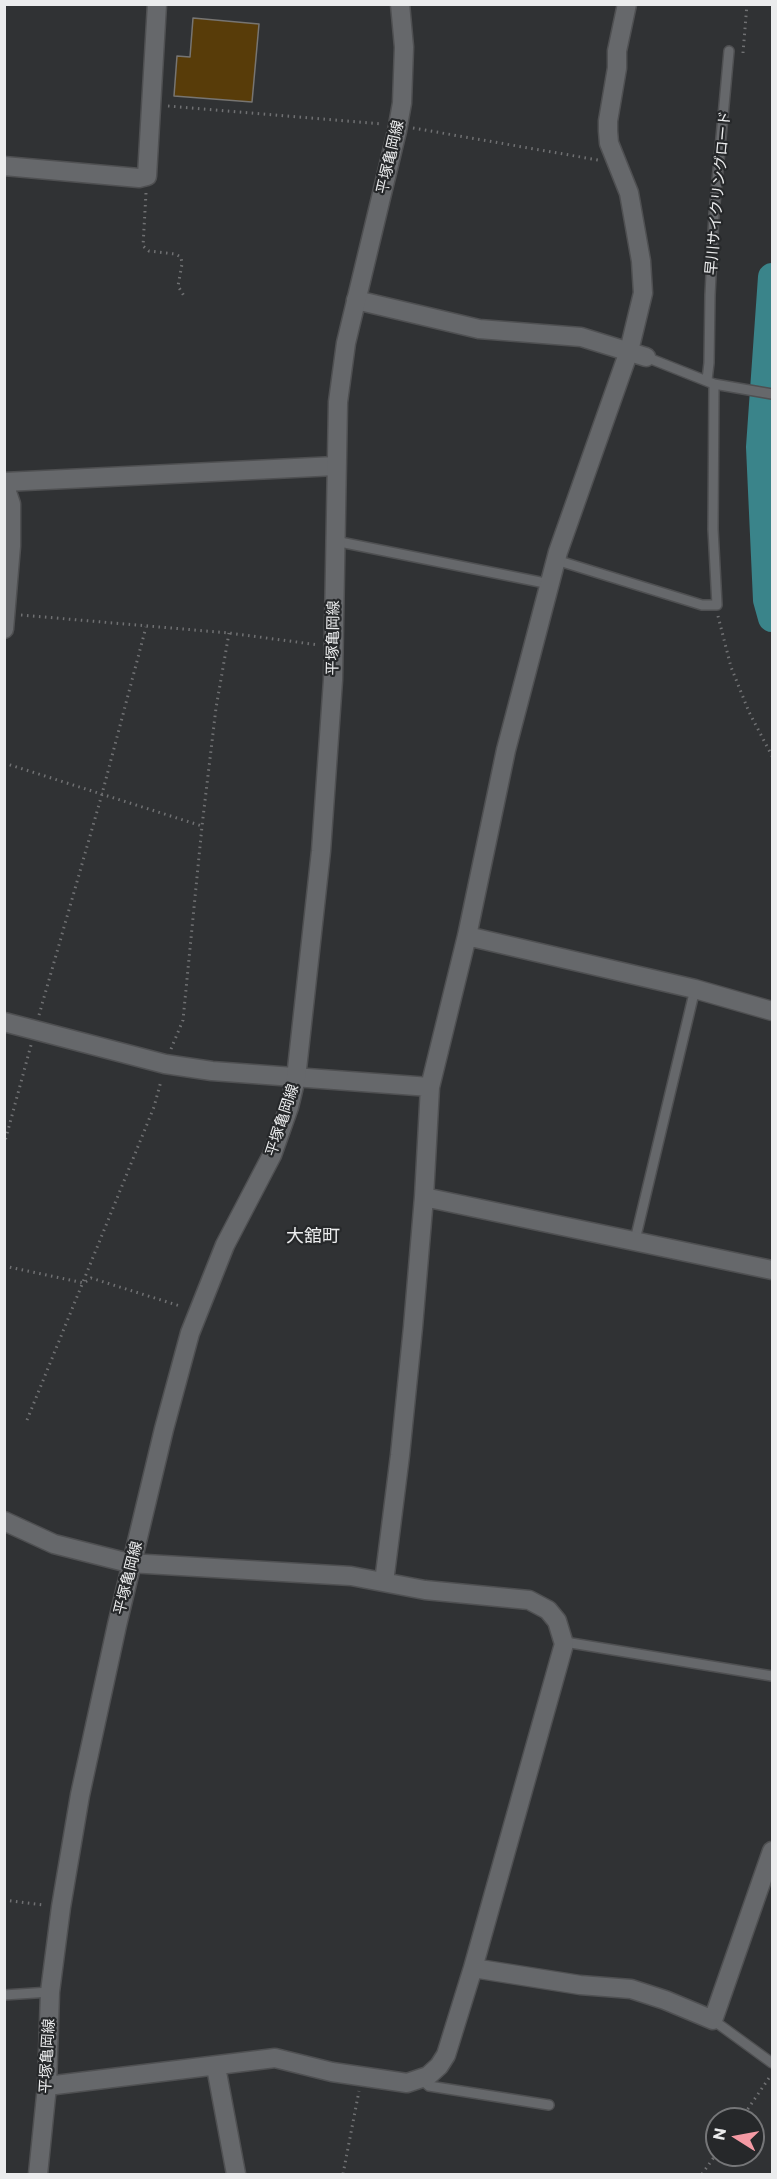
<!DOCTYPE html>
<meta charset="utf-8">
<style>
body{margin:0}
#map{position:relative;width:777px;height:2179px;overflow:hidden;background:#303234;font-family:Commissioner,sans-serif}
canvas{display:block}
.frame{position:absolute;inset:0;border:6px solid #ebeced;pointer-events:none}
.north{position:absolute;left:705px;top:2107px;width:60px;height:60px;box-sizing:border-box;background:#26282a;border:2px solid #757678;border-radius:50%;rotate:281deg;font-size:16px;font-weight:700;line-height:24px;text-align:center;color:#ebeced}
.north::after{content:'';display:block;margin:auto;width:21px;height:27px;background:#f49aa4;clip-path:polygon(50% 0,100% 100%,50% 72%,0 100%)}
</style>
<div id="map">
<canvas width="777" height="2179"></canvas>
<div class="frame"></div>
<div class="north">N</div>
</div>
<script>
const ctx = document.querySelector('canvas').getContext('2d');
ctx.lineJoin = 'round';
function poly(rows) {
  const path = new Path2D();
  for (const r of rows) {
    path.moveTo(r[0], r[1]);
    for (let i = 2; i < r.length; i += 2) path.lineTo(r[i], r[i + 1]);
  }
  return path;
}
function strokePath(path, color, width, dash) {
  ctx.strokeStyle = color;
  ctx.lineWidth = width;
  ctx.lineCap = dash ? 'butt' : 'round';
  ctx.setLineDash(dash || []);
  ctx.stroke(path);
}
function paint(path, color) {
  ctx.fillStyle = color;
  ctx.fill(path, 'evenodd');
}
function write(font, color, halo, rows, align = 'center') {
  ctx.font = font + ' Commissioner,"Noto Sans JP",sans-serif';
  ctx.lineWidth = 4.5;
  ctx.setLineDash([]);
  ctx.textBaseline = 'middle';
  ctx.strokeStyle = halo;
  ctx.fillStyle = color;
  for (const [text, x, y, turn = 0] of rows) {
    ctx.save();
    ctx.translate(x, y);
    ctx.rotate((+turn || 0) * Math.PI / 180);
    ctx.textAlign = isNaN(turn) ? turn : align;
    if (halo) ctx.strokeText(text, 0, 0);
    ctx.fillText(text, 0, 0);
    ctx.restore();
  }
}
const river = poly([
 [772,277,760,447,767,600,772,618]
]);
const building = poly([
 [193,18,259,24,252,102,174,96,177,56,190,57,193,18]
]);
const path = poly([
 [743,53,747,4],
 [168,106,382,124],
 [413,128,598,160],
 [146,193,143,246,149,251,175,254,181,257,182,264,178,286,184,296],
 [21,615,229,633,319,645],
 [718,616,731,667,749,712,772,756],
 [4,763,202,826],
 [39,1015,102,794,146,627],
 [171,1049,183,1020,202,826,216,708,229,633],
 [4,1145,31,1045],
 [4,1266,84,1283,91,1278,180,1306],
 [27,1420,154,1107,161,1081],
 [4,1900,44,1905],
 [741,2119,771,2075],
 [343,2174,359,2091],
 [702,2174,717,2153]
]);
const lane = poly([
 [646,357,714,384,772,394],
 [707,380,709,363,710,295,714,214,729,51],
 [335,541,550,584],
 [556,560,702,605,717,605,713,529,714,384],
 [635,1240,695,989],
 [564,1644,571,1643,772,1676],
 [4,1995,50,1992],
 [713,2020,772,2063],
 [421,2079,429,2086,549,2105]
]);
const street = poly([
 [4,166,139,178,147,176,157,4],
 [356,300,479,329,581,337,646,357],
 [4,482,336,466],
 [4,483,11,504,11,546,4,629],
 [467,936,695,989,772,1011],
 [4,1022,165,1064,212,1071,430,1087],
 [424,1197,772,1270],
 [4,1521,54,1544,129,1563,351,1576,425,1590,529,1600,548,1610,557,1621,564,1644,473,1968,446,2055,439,2066,428,2076,407,2083,332,2072,275,2058,47,2086],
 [384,1582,400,1455,413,1327,424,1197,430,1087,467,936,506,750,558,552,629,351,643,293,641,261,629,193,609,143,608,131,608,121,617,68,617,51,627,4],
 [473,1968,580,1985,631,1989,665,2000,713,2020,772,1851],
 [216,2067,236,2174]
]);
const secondary = poly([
 [38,2174,47,2086,50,1992,61,1907,80,1795,117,1625,164,1429,190,1333,225,1245,272,1155,289,1107,296,1078,321,851,333,680,338,402,346,343,397,131,402,103,404,47,400,4]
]);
const streetNames = [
 ["平塚亀岡線",390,157,-77],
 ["早川サイクリングロード",718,193,-85],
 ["平塚亀岡線",333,638,-89],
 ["平塚亀岡線",282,1120,-72],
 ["平塚亀岡線",128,1578,-76],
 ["平塚亀岡線",47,2056,-87]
];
const quarterNames = [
 ["大舘町",313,1236]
];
strokePath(river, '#3a848a', 28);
paint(building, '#583c09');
strokePath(building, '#777572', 1.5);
strokePath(lane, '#4f5052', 12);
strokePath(street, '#4f5052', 21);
strokePath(secondary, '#4f5052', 21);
strokePath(path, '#707173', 3, [1.5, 4.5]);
strokePath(lane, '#66686b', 9);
strokePath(street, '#66686b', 18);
strokePath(secondary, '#66686b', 18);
write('15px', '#ebeced', '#26282a', streetNames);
write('18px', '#ebeced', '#26282a', quarterNames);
</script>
